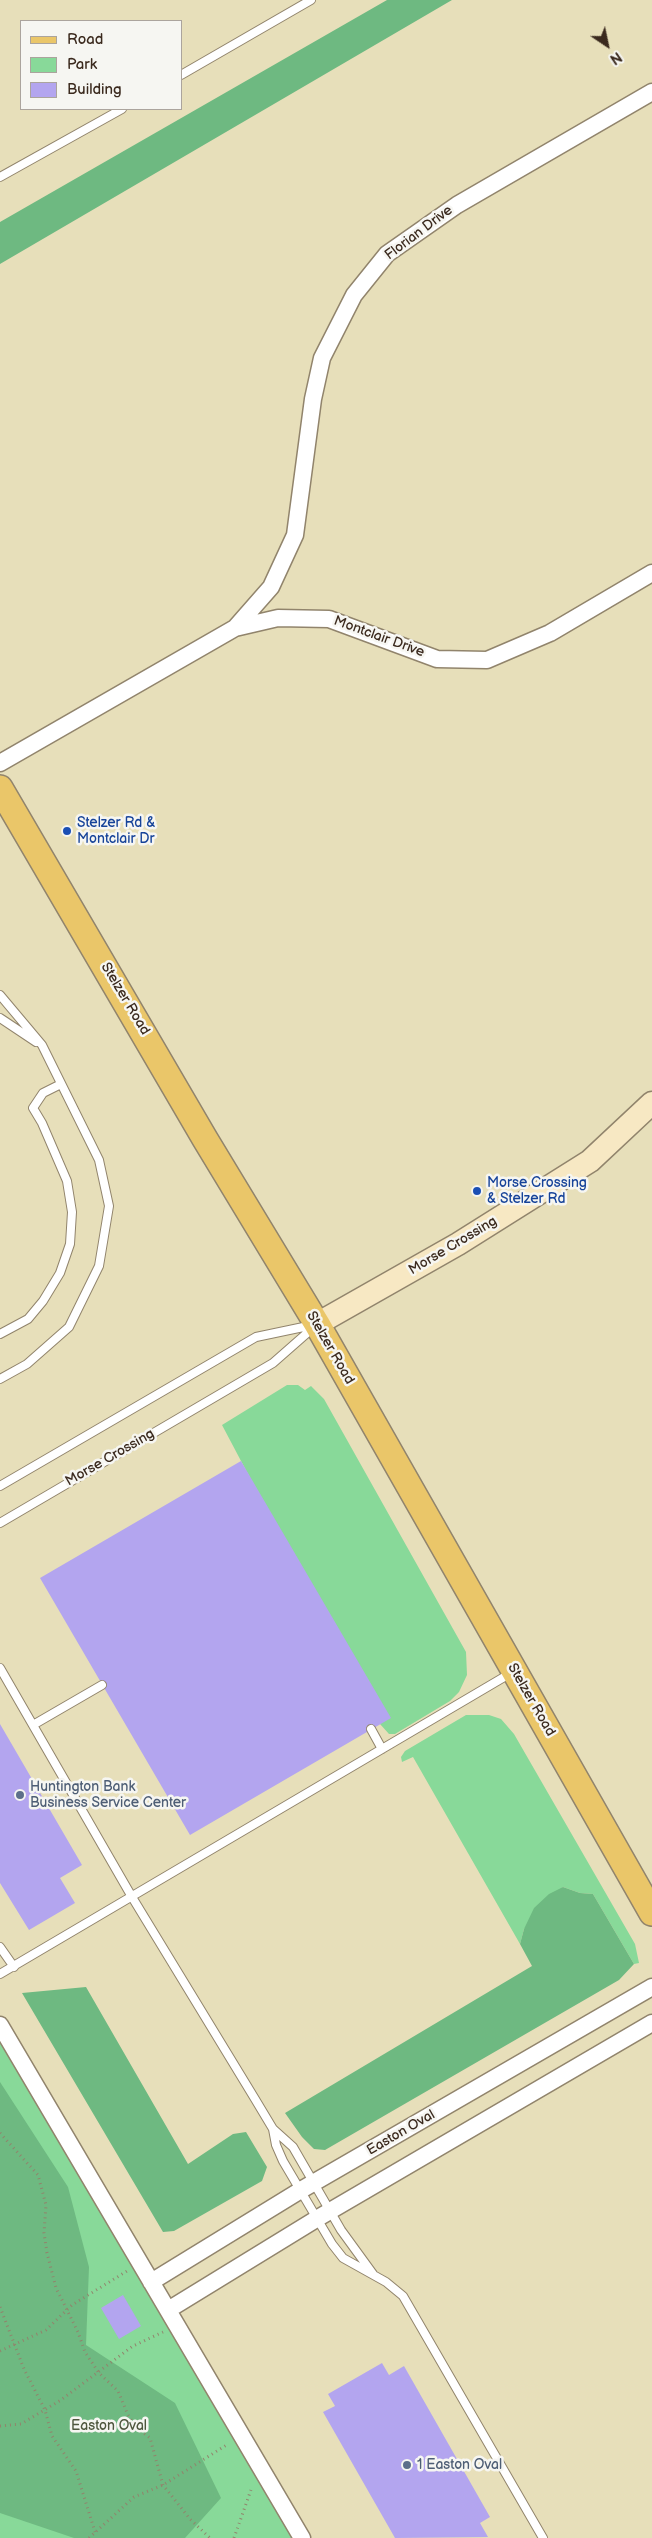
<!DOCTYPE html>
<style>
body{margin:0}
#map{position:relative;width:652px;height:2538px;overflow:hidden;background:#e7dfba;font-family:"Balsamiq Sans",sans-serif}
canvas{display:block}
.legend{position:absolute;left:20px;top:20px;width:162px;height:90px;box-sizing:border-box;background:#f6f6f2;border:1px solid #aba49d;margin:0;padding:6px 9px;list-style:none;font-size:15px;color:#3b2a1e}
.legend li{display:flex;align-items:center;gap:10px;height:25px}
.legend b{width:25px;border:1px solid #aba49d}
.north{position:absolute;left:582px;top:20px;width:50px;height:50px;-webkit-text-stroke:4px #f6f6f2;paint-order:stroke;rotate:146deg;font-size:14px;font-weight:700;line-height:20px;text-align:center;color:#3b2a1e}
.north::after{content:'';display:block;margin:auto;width:18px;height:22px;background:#3b2a1e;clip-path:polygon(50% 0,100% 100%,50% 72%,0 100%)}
</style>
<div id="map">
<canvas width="652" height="2538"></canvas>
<ul class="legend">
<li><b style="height:6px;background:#eac669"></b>Road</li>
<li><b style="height:14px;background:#88d999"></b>Park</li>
<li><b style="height:14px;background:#b3a5ef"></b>Building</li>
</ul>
<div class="north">N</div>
</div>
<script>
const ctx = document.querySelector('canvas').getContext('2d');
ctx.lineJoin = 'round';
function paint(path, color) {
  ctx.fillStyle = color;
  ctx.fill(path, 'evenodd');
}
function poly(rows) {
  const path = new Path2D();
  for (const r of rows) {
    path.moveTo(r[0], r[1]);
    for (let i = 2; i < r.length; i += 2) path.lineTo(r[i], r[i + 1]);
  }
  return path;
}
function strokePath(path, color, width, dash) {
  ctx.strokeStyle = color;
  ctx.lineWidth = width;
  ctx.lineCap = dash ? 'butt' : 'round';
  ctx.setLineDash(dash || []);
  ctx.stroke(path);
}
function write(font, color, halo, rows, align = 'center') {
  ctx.font = font + ' "Balsamiq Sans",sans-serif';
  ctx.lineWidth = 5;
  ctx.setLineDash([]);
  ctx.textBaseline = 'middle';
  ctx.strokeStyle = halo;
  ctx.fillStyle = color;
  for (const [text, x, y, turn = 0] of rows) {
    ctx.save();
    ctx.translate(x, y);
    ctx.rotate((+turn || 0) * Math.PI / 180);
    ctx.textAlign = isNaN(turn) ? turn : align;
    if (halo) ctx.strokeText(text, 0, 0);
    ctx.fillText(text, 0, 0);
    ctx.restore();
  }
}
const green = poly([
 [287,1385,298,1385,305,1390,311,1386,324,1399,466,1652,467,1675,459,1692,450,1701,395,1734,389,1734,380,1724,222,1425],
 [466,1715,489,1715,501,1719,514,1734,635,1944,639,1963,634,1964,593,1894,580,1893,563,1887,524,1929,520,1944,413,1757,402,1762,401,1757,405,1751],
 [0,2025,302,2538,0,2538]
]);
const forest = poly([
 [387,0,452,0,0,264,0,222],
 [563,1887,580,1893,593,1894,634,1964,619,1980,325,2150,314,2149,302,2137,285,2113,532,1966,520,1944,524,1929,534,1908,549,1894],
 [86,1987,188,2164,233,2134,246,2132,267,2167,262,2181,174,2231,163,2232,22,1993],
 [0,2082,68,2187,89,2267,86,2345,175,2403,221,2498,185,2538,74,2538,0,2513]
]);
const building = poly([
 [241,1461,391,1718,190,1835,40,1578],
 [0,1724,82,1865,60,1878,75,1903,29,1930,0,1883],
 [123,2295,141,2326,119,2339,101,2308],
 [382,2363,389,2375,404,2366,490,2517,480,2523,488,2537,395,2538,323,2412,335,2406,328,2394]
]);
const path = poly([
 [0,2133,38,2175,46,2205,44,2233,47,2253,56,2288,78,2332,85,2352,99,2373,118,2391,128,2415,136,2427,150,2438,163,2485,190,2519,210,2538],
 [0,2307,24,2369,45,2410,52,2436,76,2471,95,2532],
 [0,2351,46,2330,72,2305,127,2271],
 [0,2426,21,2424,61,2400,133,2346,163,2332],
 [89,2538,134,2497,163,2485,228,2444],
 [234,2538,252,2487]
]);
const service = poly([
 [181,75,311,0],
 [0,177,122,109],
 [0,995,42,1045,99,1160,109,1206,99,1266,69,1327,27,1364,0,1379],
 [0,1018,36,1042],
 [0,1334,28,1319,43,1301,60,1273,70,1244,72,1212,67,1181,42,1123,33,1108,43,1093,61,1084],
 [0,1486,256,1337,313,1325],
 [0,1523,273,1363,314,1327],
 [0,1668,132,1897,255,2099,273,2129,293,2147,341,2230,373,2274],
 [33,1725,102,1685],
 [371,1729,382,1749],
 [0,1947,14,1967],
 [0,1974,511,1673],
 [273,2129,276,2145,283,2161,332,2244,343,2258,386,2282,403,2296,543,2538]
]);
const minor = poly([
 [235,628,271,587,295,535,313,399,322,358,354,295,387,254,457,205,652,92],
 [0,763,235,628,278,618,329,619,437,659,487,660,550,633,652,573],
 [0,2025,302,2538],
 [151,2282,301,2190,652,1987],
 [168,2310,318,2218,652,2023]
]);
const secondary = poly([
 [317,1324,458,1244,590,1161,652,1103]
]);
const primary = poly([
 [0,788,205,1139,317,1324,652,1913]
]);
const markers = [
 [67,831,5,"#1a4fb4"],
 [477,1191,5,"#1a4fb4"],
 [20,1795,5,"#5c6f8a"],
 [407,2465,5,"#5c6f8a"]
];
const streetNames = [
 ["Florian Drive",419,233,-37],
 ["Montclair Drive",379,637,20],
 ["Stelzer Road",125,999,59],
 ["Morse Crossing",453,1246,-31],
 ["Stelzer Road",330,1348,60],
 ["Morse Crossing",110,1458,-30],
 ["Stelzer Road",531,1700,60],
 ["Easton Oval",401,2133,-30]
];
const transitNames = [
 ["Stelzer Rd &",77,823],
 ["Montclair Dr",77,839],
 ["Morse Crossing",487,1183],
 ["& Stelzer Rd",487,1199]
];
const serviceNames = [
 ["Huntington Bank",30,1787],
 ["Business Service Center",30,1803],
 ["1 Easton Oval",417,2465]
];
const parkNames = [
 ["Easton Oval",109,2426]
];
paint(green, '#88d999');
paint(forest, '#6eb981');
paint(building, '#b3a5ef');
strokePath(service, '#91846c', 10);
strokePath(minor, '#91846c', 19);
strokePath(secondary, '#91846c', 25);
strokePath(primary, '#91846c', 28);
strokePath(path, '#91846c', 3, [1, 4]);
strokePath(service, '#fff', 8);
strokePath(minor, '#fff', 16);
strokePath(secondary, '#f7e8c3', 22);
strokePath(primary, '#eac669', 25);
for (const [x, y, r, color] of markers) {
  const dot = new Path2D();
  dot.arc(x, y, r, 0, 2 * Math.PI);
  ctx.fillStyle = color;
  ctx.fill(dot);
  strokePath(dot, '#f6f6f2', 2);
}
write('14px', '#3b2a1e', '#f6f6f2', streetNames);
write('14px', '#164399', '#f6f6f2', transitNames, 'left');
write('14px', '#4e5e75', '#f6f6f2', serviceNames, 'left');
write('14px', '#4e563d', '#f6f6f2', parkNames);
</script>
